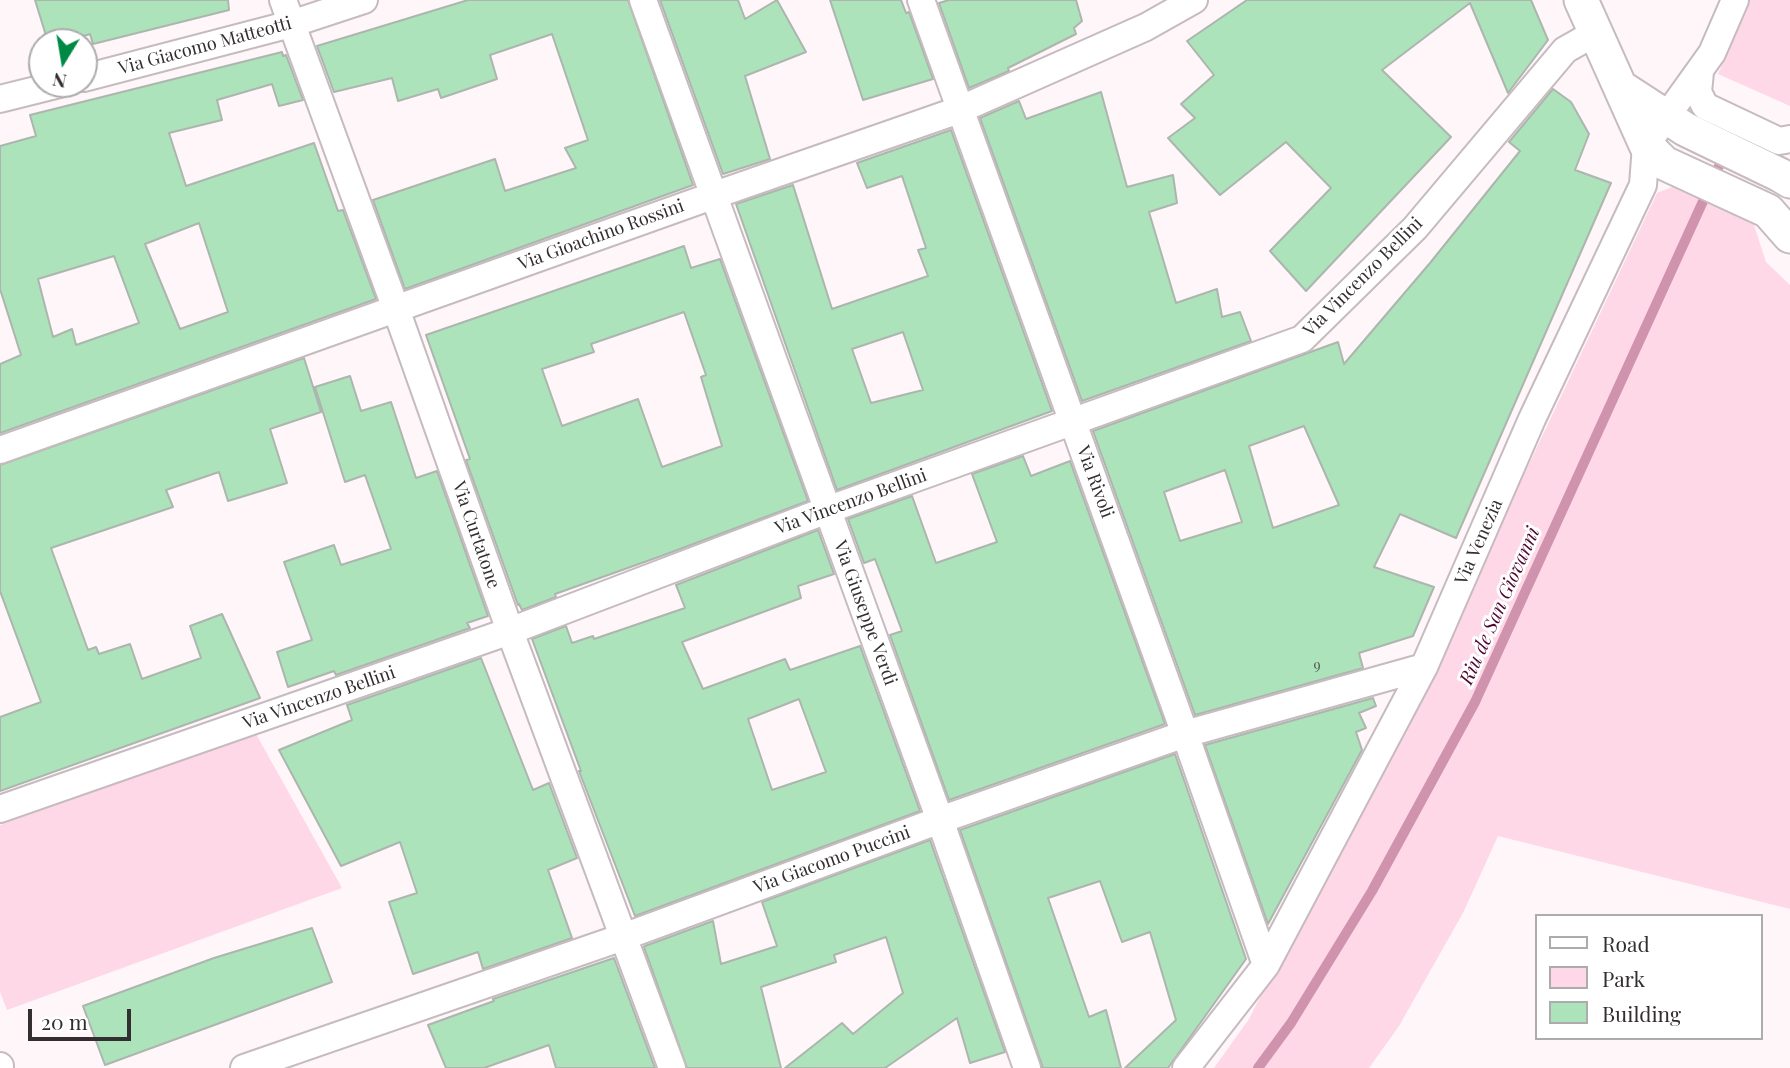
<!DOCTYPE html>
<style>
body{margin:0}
#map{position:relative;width:1790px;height:1068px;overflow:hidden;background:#fef6f9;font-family:"Playfair Display",serif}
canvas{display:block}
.legend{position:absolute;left:1535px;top:914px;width:228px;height:126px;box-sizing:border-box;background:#fff;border:2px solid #adabac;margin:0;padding:9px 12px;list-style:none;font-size:21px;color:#332e30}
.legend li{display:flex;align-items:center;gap:14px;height:35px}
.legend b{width:35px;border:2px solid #adabac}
.north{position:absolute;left:28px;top:28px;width:70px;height:70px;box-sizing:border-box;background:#fff;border:2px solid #adabac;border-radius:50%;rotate:191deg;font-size:19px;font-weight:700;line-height:28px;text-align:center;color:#332e30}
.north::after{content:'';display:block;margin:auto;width:24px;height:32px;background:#008845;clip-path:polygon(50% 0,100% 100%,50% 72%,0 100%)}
.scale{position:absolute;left:28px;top:1009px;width:103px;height:32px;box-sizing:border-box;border:4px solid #332e30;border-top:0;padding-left:9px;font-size:21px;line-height:24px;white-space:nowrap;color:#332e30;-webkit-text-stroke:5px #fff;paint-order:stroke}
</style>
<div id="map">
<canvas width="1790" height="1068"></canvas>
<ul class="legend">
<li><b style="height:9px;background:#fff"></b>Road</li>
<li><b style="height:19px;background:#fed8e7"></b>Park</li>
<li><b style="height:19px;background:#ace3ba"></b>Building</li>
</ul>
<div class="north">N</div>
<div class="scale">20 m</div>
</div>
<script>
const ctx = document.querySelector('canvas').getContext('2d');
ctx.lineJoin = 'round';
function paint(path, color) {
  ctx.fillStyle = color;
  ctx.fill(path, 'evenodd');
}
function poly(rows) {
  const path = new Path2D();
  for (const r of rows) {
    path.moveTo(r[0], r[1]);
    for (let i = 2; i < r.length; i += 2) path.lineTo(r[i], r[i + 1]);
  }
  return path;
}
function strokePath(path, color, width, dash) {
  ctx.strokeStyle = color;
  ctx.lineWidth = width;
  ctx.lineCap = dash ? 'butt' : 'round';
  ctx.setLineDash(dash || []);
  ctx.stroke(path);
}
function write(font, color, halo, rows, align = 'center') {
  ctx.font = font + ' "Playfair Display",serif';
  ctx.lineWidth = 6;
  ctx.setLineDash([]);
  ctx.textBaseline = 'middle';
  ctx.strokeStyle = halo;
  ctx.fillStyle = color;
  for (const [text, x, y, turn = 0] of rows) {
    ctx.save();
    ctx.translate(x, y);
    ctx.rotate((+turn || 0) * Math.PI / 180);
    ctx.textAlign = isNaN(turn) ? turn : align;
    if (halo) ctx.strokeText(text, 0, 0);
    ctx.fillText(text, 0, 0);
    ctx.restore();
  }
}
const green = poly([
 [1750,0,1790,0,1790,106,1718,74],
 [1672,187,1753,222,1766,262,1790,285,1790,909,1498,836,1463,913,1399,1026,1369,1068,1214,1068,1249,1019,1531,460,1657,193],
 [256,734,342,888,7,1010,0,992,0,825]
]);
const stream = poly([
 [1258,1068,1291,1023,1372,891,1475,702,1725,153]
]);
const building = poly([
 [35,0,228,0,229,10,93,44,90,34,65,42,48,42,35,0],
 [468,0,628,0,693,185,405,289,373,200,495,159,505,191,576,168,565,148,588,140,552,34,490,55,497,79,441,98,438,89,398,101,392,78,334,92,317,46,468,0],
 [660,0,738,0,745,19,777,0,806,52,745,76,770,159,723,174,660,0],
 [830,0,901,0,906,13,909,12,933,79,863,100,830,0],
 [949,0,1076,0,1082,21,1074,28,1076,34,1008,68,1009,71,969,88,939,3,949,0],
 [1247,0,1531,0,1548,40,1508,93,1470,3,1382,70,1451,137,1306,291,1270,251,1331,188,1286,142,1220,195,1168,138,1195,118,1181,104,1214,75,1187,41,1247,0],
 [282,52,283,56,286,55,303,100,279,106,272,84,217,100,222,120,169,133,186,186,314,143,338,211,343,210,376,299,0,433,0,364,21,355,0,289,0,146,36,136,30,115,282,52],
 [199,223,228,312,180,329,145,244,199,223],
 [114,256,139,323,76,345,72,329,53,337,38,279,114,256],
 [1553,89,1571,102,1589,134,1575,170,1611,183,1456,538,1400,514,1374,567,1434,587,1413,636,1359,653,1363,668,1195,715,1093,431,1338,342,1344,364,1430,263,1520,151,1509,142,1553,89],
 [1304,426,1339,505,1273,528,1249,446,1304,426],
 [1225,470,1242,522,1180,541,1164,492,1225,470],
 [1101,92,1127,187,1173,175,1177,203,1149,212,1176,303,1217,289,1222,317,1240,312,1251,341,1082,401,980,118,1019,101,1026,119,1101,92],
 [951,130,1052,411,837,490,736,204,793,185,832,309,928,276,918,250,926,248,902,176,867,188,857,163,951,130],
 [903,332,923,390,871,403,852,349,903,332],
 [684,246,691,268,720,259,808,501,664,555,555,594,556,597,522,610,519,604,518,605,466,460,470,459,426,335,684,246],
 [684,312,706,375,701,377,722,446,662,467,638,399,562,426,542,369,594,352,591,344,684,312],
 [304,358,321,412,270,429,287,483,228,501,219,472,166,490,173,507,51,548,88,650,96,647,99,654,130,644,142,679,201,658,190,626,222,614,260,698,0,791,0,717,41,702,0,591,0,465,304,358],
 [350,376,361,411,391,402,416,478,437,471,488,616,467,623,470,628,336,675,334,671,288,687,277,652,312,640,284,562,334,545,341,565,391,549,365,475,345,482,315,387,350,376],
 [1023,456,1031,476,1070,461,1165,724,949,800,890,635,902,631,875,559,864,563,848,519,912,496,936,563,997,542,972,474,1023,456],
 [818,530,834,574,798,586,801,598,682,642,703,689,785,659,790,670,860,646,920,811,635,916,579,771,581,771,532,639,566,626,572,643,593,636,594,639,685,608,676,585,818,530],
 [799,699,826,772,772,790,748,719,799,699],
 [481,658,533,790,549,783,577,858,548,870,572,938,483,969,478,952,413,974,389,902,417,893,400,842,341,866,279,750,352,720,347,705,481,658],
 [1373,698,1376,706,1359,713,1366,728,1356,732,1362,750,1268,924,1205,745,1373,698],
 [1175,754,1246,959,1168,1068,1125,1068,1176,1020,1150,932,1122,942,1100,881,1048,898,1089,1017,1106,1010,1121,1068,1043,1068,960,830,1175,754],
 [930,840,1005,1052,970,1063,957,1018,885,1068,785,1068,842,1023,853,1034,903,993,886,937,834,955,836,962,761,987,781,1068,687,1068,644,947,645,946,713,921,721,964,777,946,762,902,930,840],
 [312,928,332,982,105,1065,83,1006,214,958,312,928],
 [614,958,655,1068,556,1068,549,1045,484,1068,446,1068,428,1025,494,1001,493,999,614,958]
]);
const minor = poly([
 [283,0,396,309,515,645,672,1068],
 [643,0,940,820,1027,1068],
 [921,0,1185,734,1266,965],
 [1700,72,1698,92,1705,106,1779,141,1790,139],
 [84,78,291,24,364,0],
 [0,99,60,84],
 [0,450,712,196,959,110,1146,27,1194,0],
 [0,809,510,631,827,510,1302,339,1415,228,1565,50,1595,33],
 [0,1066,0,1068],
 [244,1068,623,937,940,820,1185,734,1424,667],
 [1186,1068,1266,965,1424,667,1532,419,1643,185,1646,145,1712,53,1735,0]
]);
const tertiary = poly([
 [1581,0,1646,145,1664,163,1768,211,1790,236],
 [1622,88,1685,129,1780,175,1790,181]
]);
const numberNames = [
 ["9",1317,666]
];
const streetNames = [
 ["Via Giacomo Matteotti",205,46,-15],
 ["Via Gioachino Rossini",601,235,-20],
 ["Via Vincenzo Bellini",1363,277,-45],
 ["Via Rivoli",1095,482,70],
 ["Via Vincenzo Bellini",851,502,-20],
 ["Via Curtatone",476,535,71],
 ["Via Venezia",1479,542,-66],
 ["Via Giuseppe Verdi",865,613,70],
 ["Via Vincenzo Bellini",319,698,-19],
 ["Via Giacomo Puccini",832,860,-20]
];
const waterNames = [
 ["Riu de San Giovanni",1500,606,-66]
];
paint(green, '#fed8e7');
strokePath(stream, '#cf93ae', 10);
paint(building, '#ace3ba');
strokePath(building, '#acb6ae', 2);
strokePath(minor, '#c6bbbf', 30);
strokePath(tertiary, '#c6bbbf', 37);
strokePath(minor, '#fff', 26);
strokePath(tertiary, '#fff', 33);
write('14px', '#515b52', null, numberNames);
write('18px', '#332e30', '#fff', streetNames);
write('italic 19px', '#4f0731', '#fff', waterNames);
</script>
